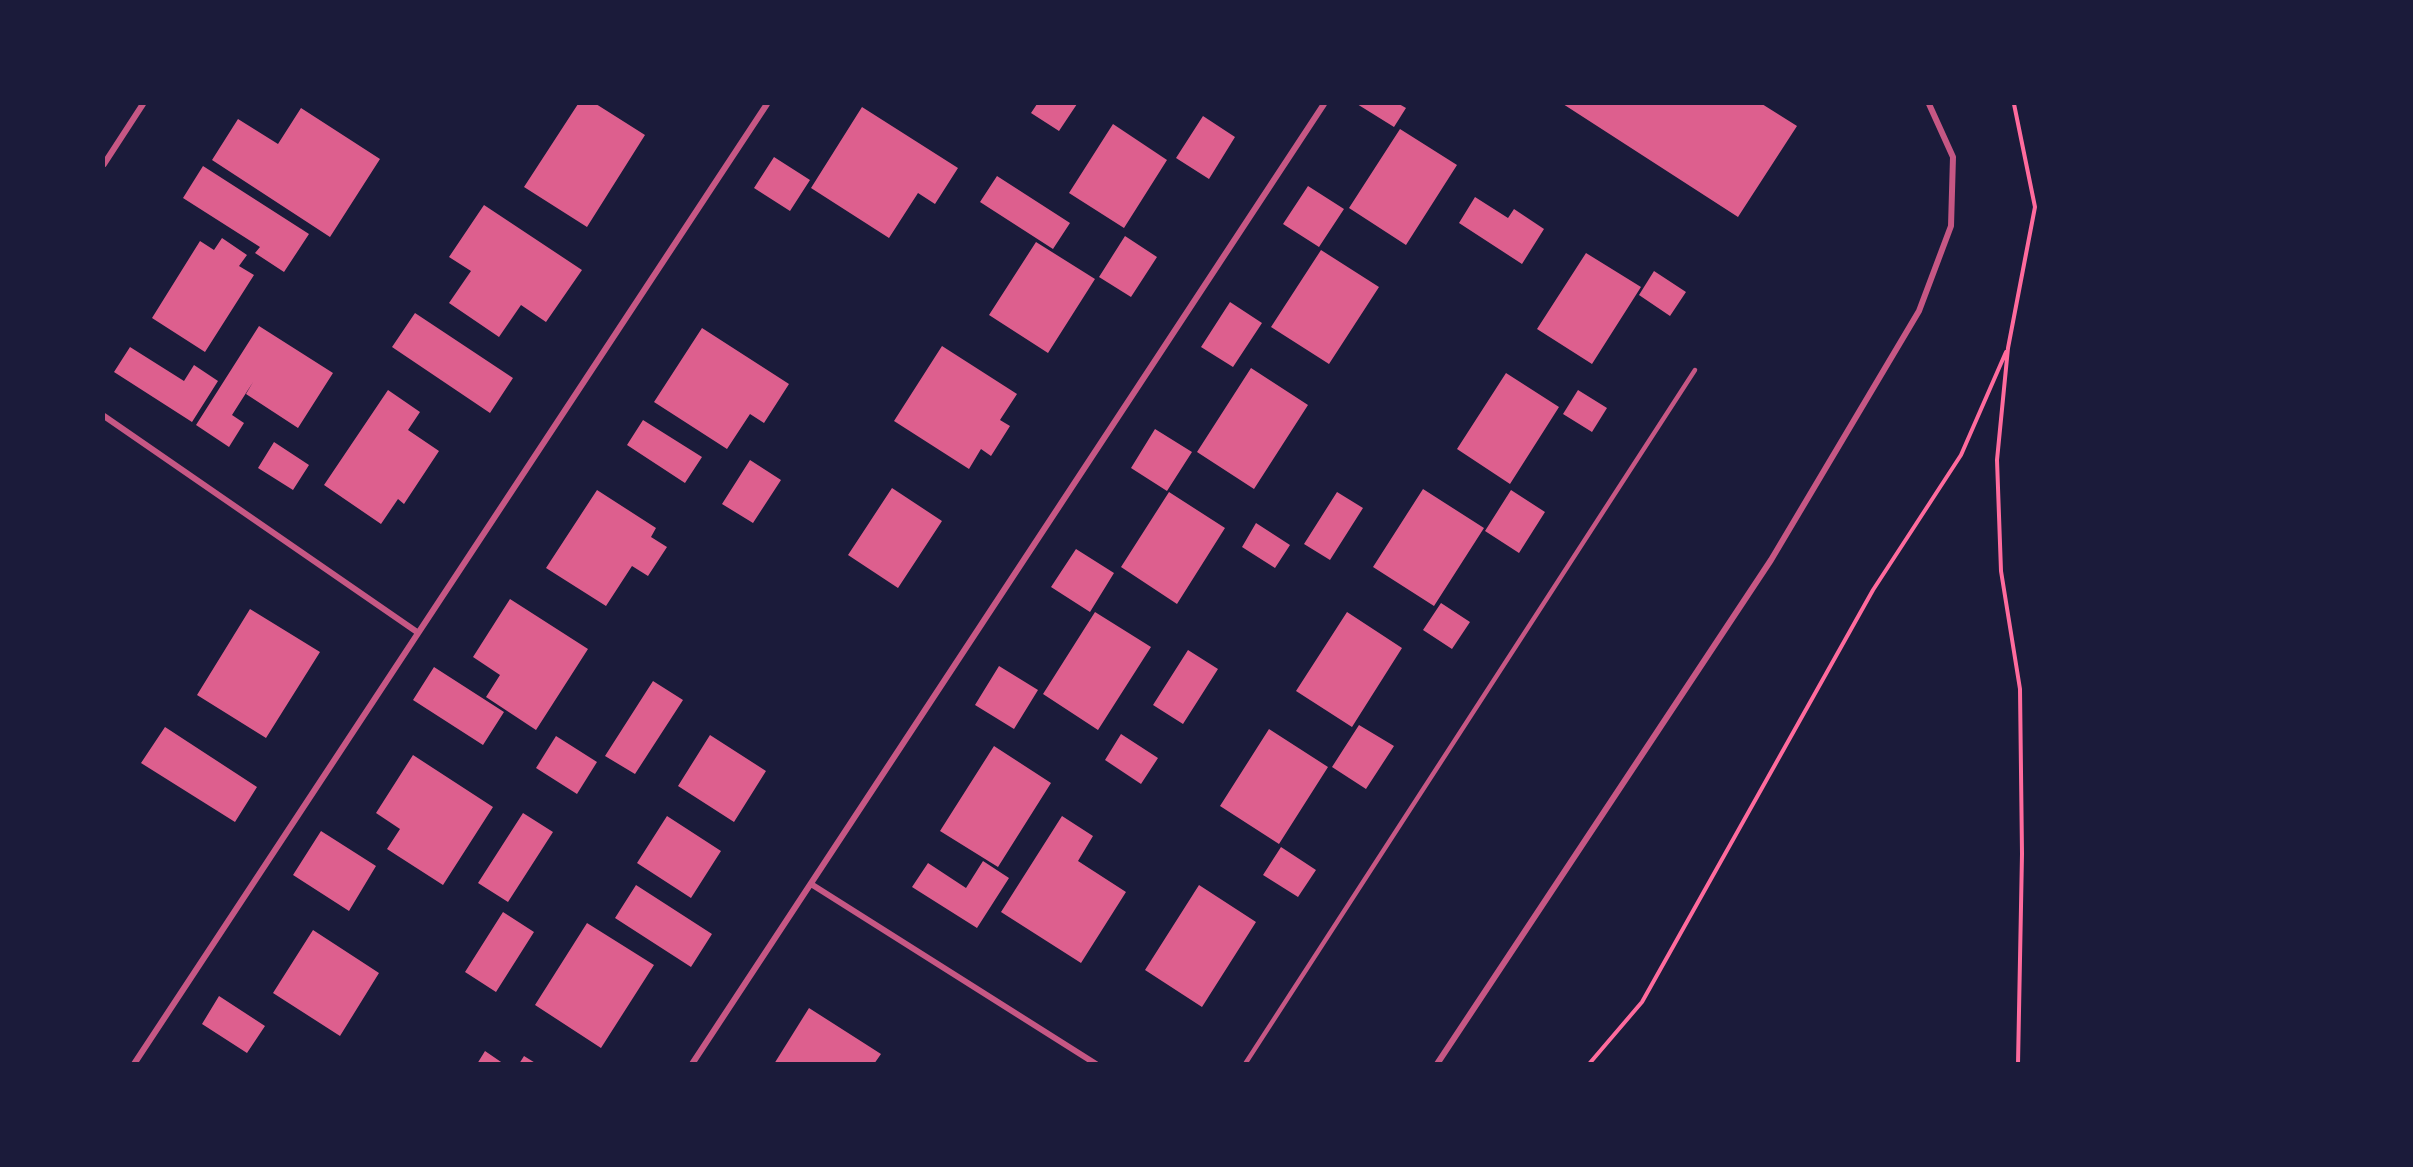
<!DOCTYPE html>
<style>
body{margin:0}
#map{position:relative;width:2413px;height:1167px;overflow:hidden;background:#1b1b3a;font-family:"Roboto Condensed",sans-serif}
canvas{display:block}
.frame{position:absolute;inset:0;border:105px solid #1b1b3a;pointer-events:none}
</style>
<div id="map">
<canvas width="2413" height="1167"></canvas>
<div class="frame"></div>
</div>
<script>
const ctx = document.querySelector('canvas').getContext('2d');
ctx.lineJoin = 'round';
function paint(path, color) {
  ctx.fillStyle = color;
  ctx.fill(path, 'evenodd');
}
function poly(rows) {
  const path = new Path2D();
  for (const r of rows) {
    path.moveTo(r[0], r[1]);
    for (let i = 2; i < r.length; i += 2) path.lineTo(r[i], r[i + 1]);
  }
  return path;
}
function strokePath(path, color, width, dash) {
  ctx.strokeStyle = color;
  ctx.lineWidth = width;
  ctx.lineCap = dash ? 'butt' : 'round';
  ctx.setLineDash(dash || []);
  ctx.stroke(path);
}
const building = poly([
 [578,104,596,104,645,135,587,227,524,187],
 [1037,104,1077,104,1059,131,1031,113],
 [1357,104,1399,104,1406,108,1394,127],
 [1563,104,1762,104,1797,126,1738,217],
 [862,107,958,168,935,204,918,193,889,238,811,188],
 [301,108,380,159,330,237,212,160,238,119,278,144],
 [1203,116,1235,137,1209,179,1176,158],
 [1113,124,1167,160,1124,228,1069,193],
 [1400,129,1457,165,1406,245,1349,208],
 [774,157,810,180,790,211,754,188],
 [203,166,309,234,284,272,255,253,260,247,183,198],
 [997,176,1070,223,1053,249,980,202],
 [1308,186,1344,209,1319,247,1283,224],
 [1475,197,1508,218,1514,209,1544,229,1522,264,1459,223],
 [484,205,582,270,546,322,521,305,499,337,449,303,471,271,449,257],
 [1125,236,1157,257,1131,297,1099,277],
 [222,238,247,255,239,266,254,275,205,352,152,318,200,241,214,250],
 [1036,242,1095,279,1048,353,989,315],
 [1321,250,1379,287,1329,364,1271,327],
 [1586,253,1641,287,1592,364,1537,329],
 [1654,271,1686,292,1670,316,1639,295],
 [1230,302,1262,323,1233,367,1201,347],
 [415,313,513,378,490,413,392,347],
 [259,326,333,373,298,428,246,394,253,382,232,415,244,423,229,447,196,425],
 [702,328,789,384,764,423,750,414,727,449,654,402],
 [942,346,1017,394,1000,420,1010,426,991,456,981,449,969,469,894,421],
 [130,347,184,381,194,365,218,381,192,422,114,372],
 [1251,368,1308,405,1254,489,1197,452],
 [1506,373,1559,407,1510,484,1457,449],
 [388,390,420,412,408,430,439,451,404,504,398,499,381,524,324,485],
 [1578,390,1607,408,1592,432,1563,414],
 [643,420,702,457,685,483,627,445],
 [1155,429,1192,452,1167,491,1131,468],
 [274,442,309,465,293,490,258,468],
 [750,460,781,480,753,523,722,504],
 [892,488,942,521,898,588,848,555],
 [1423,489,1484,528,1434,606,1373,567],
 [597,490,656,528,651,537,667,547,648,576,632,566,606,606,546,568],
 [1511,490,1545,512,1519,553,1485,531],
 [1169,492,1225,528,1177,604,1121,567],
 [1337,492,1363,508,1330,560,1304,544],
 [1256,523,1290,545,1275,568,1242,547],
 [1076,549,1114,573,1090,612,1051,587],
 [510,599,588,649,536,730,486,697,500,675,473,657],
 [1441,603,1470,622,1452,649,1423,630],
 [250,609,320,652,266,738,197,695],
 [1095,612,1151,647,1098,730,1043,694],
 [1347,612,1402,648,1352,727,1296,691],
 [1188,650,1218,669,1183,724,1153,705],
 [999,666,1038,690,1014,729,975,705],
 [434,667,504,712,483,745,413,700],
 [653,681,683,700,635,774,605,756],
 [1359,725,1394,746,1366,789,1332,767],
 [165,727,257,787,235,822,141,763],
 [1269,729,1328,767,1279,844,1220,806],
 [1121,734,1158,758,1141,784,1105,760],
 [710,735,766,771,734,822,678,786],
 [556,736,597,762,577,794,536,768],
 [994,746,1051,783,998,867,940,831],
 [413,755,493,807,443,885,387,849,400,829,376,813],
 [523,813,553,832,508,902,478,883],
 [667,816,721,851,691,898,637,863],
 [1062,816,1093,836,1078,861,1126,892,1081,963,1001,912],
 [321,831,376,866,349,911,293,875],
 [1281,847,1316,870,1298,897,1263,875],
 [983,861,1009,878,977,928,912,887,928,863,966,888],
 [636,885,712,934,691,967,615,918],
 [1199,885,1256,922,1202,1007,1145,970],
 [503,912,534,932,496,992,465,972],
 [587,923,654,965,601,1048,535,1005],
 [313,930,379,973,340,1036,273,993],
 [219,996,265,1026,247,1053,202,1024],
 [809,1008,881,1054,874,1064,774,1064],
 [485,1051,504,1064,477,1064],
 [524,1056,537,1064,519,1064]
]);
const path = poly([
 [2014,104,2035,207,2008,348,1997,460,2001,571,2020,689,2022,854,2018,1064],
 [1589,1064,1642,1002,1873,590,1961,455,2006,352]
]);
const service = poly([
 [1245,1064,1695,370]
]);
const minor = poly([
 [104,164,143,104],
 [104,416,417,632],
 [811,884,1096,1064],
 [134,1064,767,104],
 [692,1064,1324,104],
 [1437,1064,1771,560,1919,311,1951,226,1953,157,1929,104]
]);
paint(building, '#dd5f8e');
strokePath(path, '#ff6b9d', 4);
strokePath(service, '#c65784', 4.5);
strokePath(minor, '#c65784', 6);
</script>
